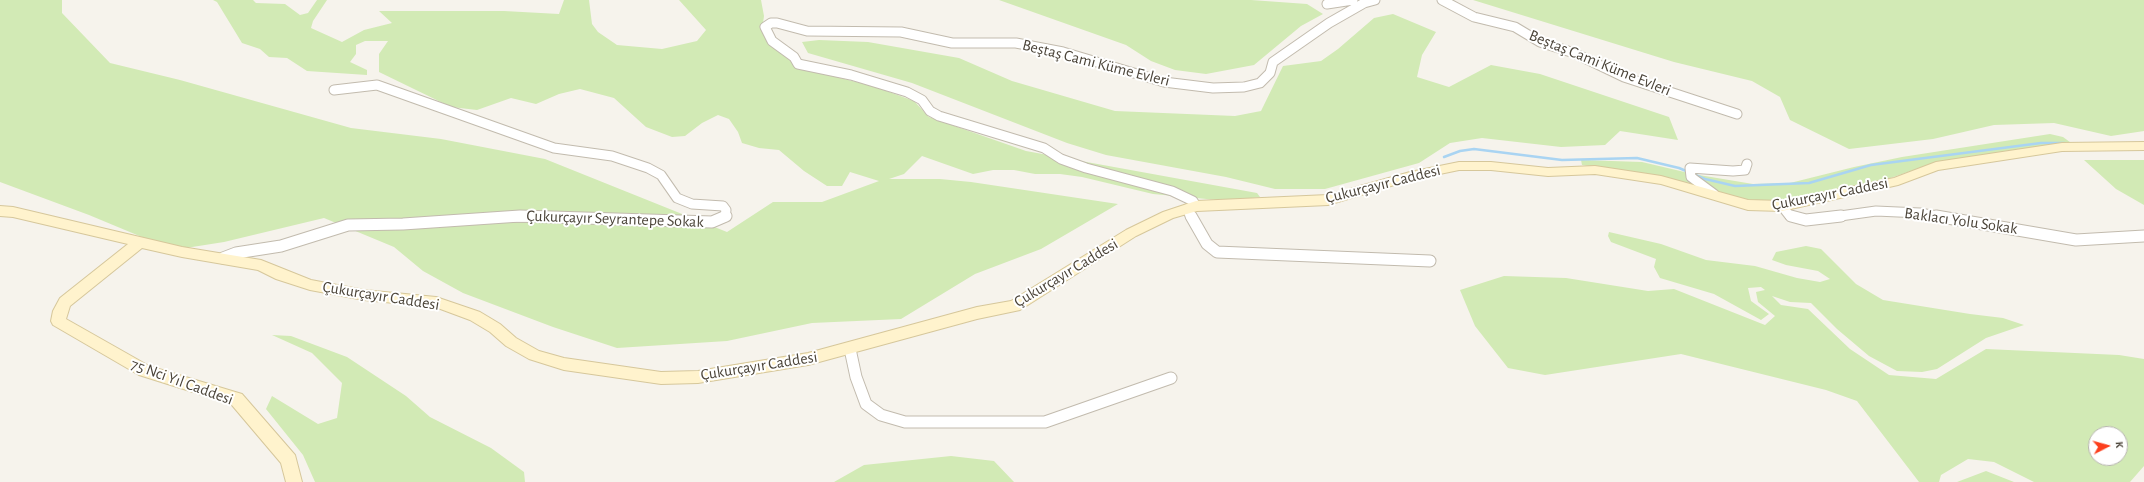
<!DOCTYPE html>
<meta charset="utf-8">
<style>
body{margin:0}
#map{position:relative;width:2144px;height:482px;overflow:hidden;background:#f6f3ec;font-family:"Alegreya Sans",sans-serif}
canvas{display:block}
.north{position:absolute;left:2088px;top:426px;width:40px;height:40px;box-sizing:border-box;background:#fff;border:1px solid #b7b4b0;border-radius:50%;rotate:84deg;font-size:11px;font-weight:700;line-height:16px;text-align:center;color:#4b4439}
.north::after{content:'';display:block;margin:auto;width:14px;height:18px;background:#fc3f1d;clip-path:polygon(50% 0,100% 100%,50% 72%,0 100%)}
</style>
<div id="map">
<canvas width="2144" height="482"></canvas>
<div class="north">K</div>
</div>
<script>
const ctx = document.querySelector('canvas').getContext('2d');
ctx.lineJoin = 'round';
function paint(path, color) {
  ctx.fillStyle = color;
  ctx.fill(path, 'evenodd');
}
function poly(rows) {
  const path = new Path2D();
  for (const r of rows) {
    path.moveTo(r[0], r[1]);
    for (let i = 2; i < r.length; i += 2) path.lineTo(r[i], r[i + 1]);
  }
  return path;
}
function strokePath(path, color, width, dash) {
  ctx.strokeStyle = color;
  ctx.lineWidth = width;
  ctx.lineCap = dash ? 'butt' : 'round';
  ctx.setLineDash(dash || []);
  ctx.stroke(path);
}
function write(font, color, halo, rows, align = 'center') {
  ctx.font = font + ' "Alegreya Sans",sans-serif';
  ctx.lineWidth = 4;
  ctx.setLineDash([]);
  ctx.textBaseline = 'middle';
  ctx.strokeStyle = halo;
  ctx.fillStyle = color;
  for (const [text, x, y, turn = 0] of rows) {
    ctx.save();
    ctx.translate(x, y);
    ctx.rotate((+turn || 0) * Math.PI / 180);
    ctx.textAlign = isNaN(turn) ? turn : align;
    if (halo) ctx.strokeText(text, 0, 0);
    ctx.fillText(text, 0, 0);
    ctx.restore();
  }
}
const green = poly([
 [0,0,62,0,62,13,110,63,180,80,351,128,441,139,545,159,727,232,773,202,822,202,879,181,850,172,842,186,827,186,804,171,779,150,759,148,742,143,738,132,729,119,718,115,702,123,685,136,672,137,646,127,614,98,580,89,559,94,536,104,511,98,477,110,451,107,379,72,379,54,388,41,365,41,356,45,356,54,350,62,367,70,367,75,307,71,287,58,269,57,260,49,242,43,217,2,213,0,253,0,256,3,285,4,300,15,308,13,317,0,327,0,313,21,311,28,342,42,364,30,392,23,379,11,504,11,559,14,564,0,589,0,592,24,598,32,617,45,662,49,697,41,706,30,679,0,761,0,764,16,762,30,771,46,790,60,795,67,873,86,914,101,929,117,1026,151,1257,193,1260,197,1228,201,1153,194,1082,177,1060,174,1035,174,1014,170,993,170,973,174,922,156,904,174,889,179,940,179,971,182,1118,204,1041,249,975,274,901,319,812,323,727,341,617,348,553,327,463,293,423,271,394,247,324,218,224,242,173,250,89,215,0,182],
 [999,0,1251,0,1307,4,1323,14,1301,26,1254,65,1206,74,1175,70,1151,61,1126,45],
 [1473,0,2144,0,2144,131,2111,136,2054,123,1994,125,1933,139,1849,149,1790,120,1780,97,1752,81,1674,62],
 [1393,14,1436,32,1422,55,1417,77,1449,87,1491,65,1540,74,1669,117,1678,140,1620,131,1605,145,1561,147,1482,138,1450,143,1419,163,1325,189,1275,189,1226,177,1106,155,1067,143,912,83,808,53,802,42,819,40,868,42,959,58,1012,81,1115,111,1235,116,1261,111,1283,66,1321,61,1338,49,1374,18],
 [2050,134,2063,137,2074,145,1937,162,1870,185,1777,203,1757,203,1613,170,1582,165,1581,160,1642,162,1693,174,1753,184,1790,183,1854,167,1902,157],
 [2084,160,2144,160,2144,205,2116,189],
 [1609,232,1661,244,1706,260,1755,266,1797,278,1820,282,1830,279,1818,271,1786,265,1772,260,1776,252,1806,246,1821,249,1856,284,1883,300,1970,314,2003,318,2024,325,1986,338,1937,369,1922,372,1897,371,1869,356,1837,329,1811,303,1790,302,1772,296,1781,305,1808,309,1850,349,1889,375,1936,379,1986,349,2119,355,2144,359,2144,466,2130,482,2034,482,1994,462,1968,459,1941,475,1939,482,1919,482,1857,401,1826,390,1681,354,1545,375,1508,368,1475,326,1460,290,1504,276,1566,278,1648,291,1674,289,1765,325,1775,316,1758,302,1756,292,1765,290,1761,287,1748,288,1751,301,1769,314,1761,320,1714,294,1660,278,1654,267,1656,259,1611,242,1608,236],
 [2096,434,2120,434,2120,458,2096,458],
 [272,335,291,336,347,357,406,396,430,417,491,448,524,472,525,482,315,482,303,455,266,409,272,396,318,424,337,418,342,383,312,353],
 [951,456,994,461,1014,482,834,482,864,465],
 [1986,471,2014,482,1957,482]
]);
const stream = poly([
 [1444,157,1460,151,1474,149,1562,160,1637,158,1679,168,1705,179,1735,186,1809,183,1871,165,2041,143,2064,143]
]);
const streetFar1 = poly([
 [1442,0,1474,17,1515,27,1540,42,1574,53,1624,77,1737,114],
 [1327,4,1353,0],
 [334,90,377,85,554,148,612,156,648,168,661,175,677,198,692,204,723,206,726,210,725,217],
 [1714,194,1691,177,1690,168,1733,171,1745,170,1747,164],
 [1196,206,1193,201,1172,191,1086,168,1061,159,1044,148,939,116,930,111,922,100,907,92,851,75,798,64,794,57,772,41,765,27,771,23,777,23,807,31,901,32,952,43,1016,43,1063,52,1164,82,1213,88,1244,87,1260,83,1270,73,1273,62,1329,23,1364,3,1375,0],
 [1782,206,1789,215,1794,217],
 [1187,209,1191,217],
 [512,217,537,217],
 [1833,217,1876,211,1920,213,1942,217]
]);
const street = poly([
 [1191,216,1207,244,1217,252,1430,261],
 [1791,216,1806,220,1841,216],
 [1936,216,2076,240,2144,236],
 [223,258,236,253,281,246,348,225,403,224,520,216,712,222,726,216],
 [850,349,856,377,866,404,881,415,905,422,1045,422,1171,378]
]);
const secondary = poly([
 [2144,142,2144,150,2062,151,1938,170,1898,185,1782,211,1748,210,1661,184,1595,174,1548,176,1491,170,1459,170,1411,180,1328,205,1197,211,1173,218,1136,236,1020,310,977,319,808,365,698,383,661,384,564,370,529,359,506,346,490,332,470,320,435,307,364,300,310,290,276,279,258,270,182,257,142,248,70,306,66,319,149,366,242,394,295,455,302,482,286,482,281,463,231,404,139,375,53,325,51,321,53,311,60,298,128,244,13,217,0,216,0,206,13,207,182,247,261,260,311,280,364,290,436,297,480,312,500,324,516,338,539,351,564,358,661,372,698,371,808,353,977,307,1011,301,1126,230,1163,212,1196,201,1328,195,1410,172,1459,162,1491,162,1548,168,1595,166,1661,176,1748,200,1782,201,1894,178,1936,162,2062,143,2144,142]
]);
const streetNames = [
 ["Beştaş Cami Küme Evleri",1096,63,14],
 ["Beştaş Cami Küme Evleri",1600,63,22],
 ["Çukurçayır Caddesi",1383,184,-14],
 ["Çukurçayır Caddesi",1830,194,-11],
 ["Çukurçayır Seyrantepe Sokak",615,219,2],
 ["Baklacı Yolu Sokak",1961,221,8],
 ["Çukurçayır Caddesi",1066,273,-31],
 ["Çukurçayır Caddesi",381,296,9],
 ["Çukurçayır Caddesi",759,366,-9],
 ["75 Nci Yıl Caddesi",182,382,20]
];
paint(green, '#d2eab5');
strokePath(stream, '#a9d4f2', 2.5);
strokePath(streetFar1, '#c2bbae', 11);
strokePath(street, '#c2bbae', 13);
strokePath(secondary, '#d6c79b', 2);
strokePath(streetFar1, '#fff', 9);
strokePath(street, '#fff', 11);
paint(secondary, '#fff3cd');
write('16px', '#4b4439', '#fff', streetNames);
</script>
